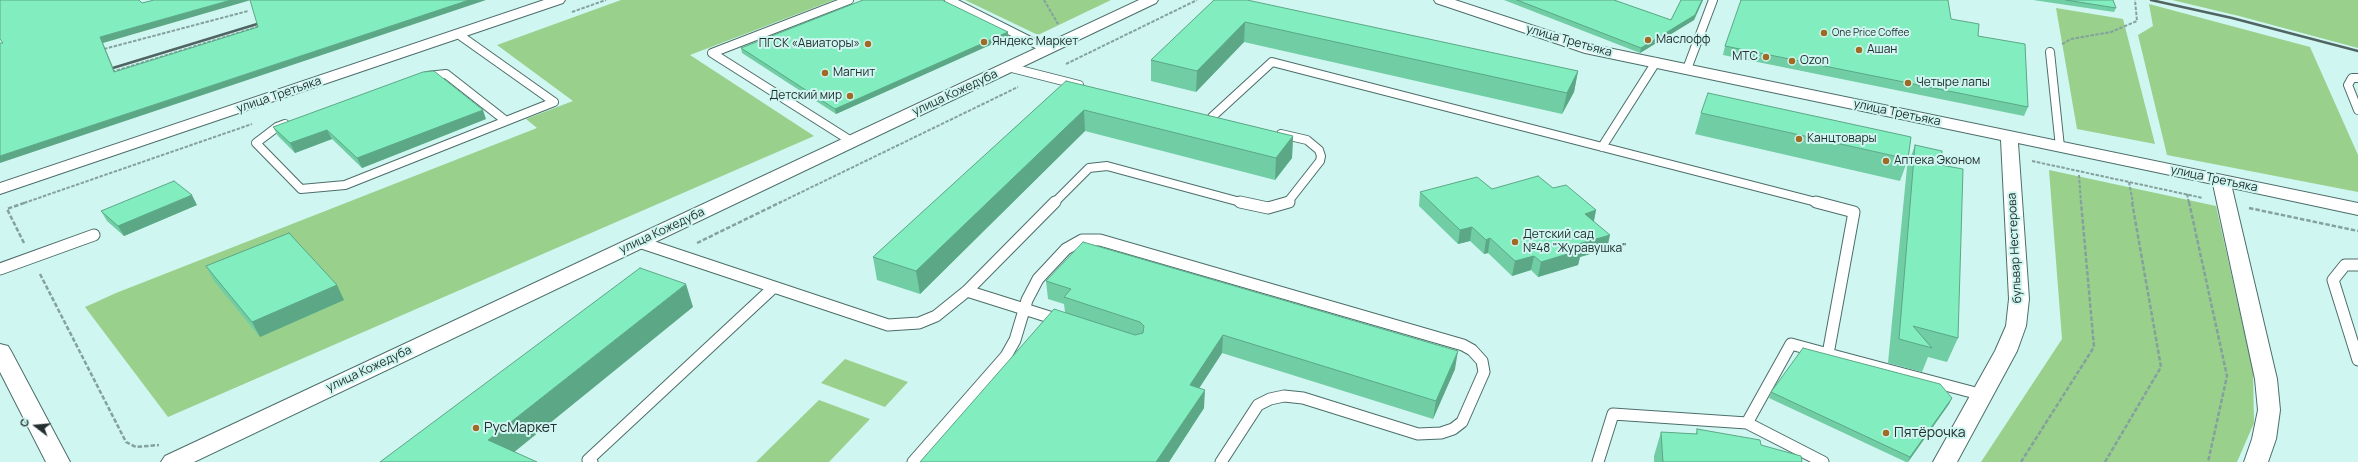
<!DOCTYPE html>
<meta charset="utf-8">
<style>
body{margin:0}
#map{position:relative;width:2358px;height:462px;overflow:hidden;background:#d0f6f1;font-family:Manrope,sans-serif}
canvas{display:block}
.north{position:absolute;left:16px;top:406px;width:40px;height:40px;-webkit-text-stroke:3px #d0f6f1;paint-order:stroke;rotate:286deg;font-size:11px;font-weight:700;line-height:16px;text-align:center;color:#22302f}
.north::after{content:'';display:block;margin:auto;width:14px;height:18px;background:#22302f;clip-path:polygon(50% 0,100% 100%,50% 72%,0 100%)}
</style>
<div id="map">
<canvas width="2358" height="462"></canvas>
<div class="north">С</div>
</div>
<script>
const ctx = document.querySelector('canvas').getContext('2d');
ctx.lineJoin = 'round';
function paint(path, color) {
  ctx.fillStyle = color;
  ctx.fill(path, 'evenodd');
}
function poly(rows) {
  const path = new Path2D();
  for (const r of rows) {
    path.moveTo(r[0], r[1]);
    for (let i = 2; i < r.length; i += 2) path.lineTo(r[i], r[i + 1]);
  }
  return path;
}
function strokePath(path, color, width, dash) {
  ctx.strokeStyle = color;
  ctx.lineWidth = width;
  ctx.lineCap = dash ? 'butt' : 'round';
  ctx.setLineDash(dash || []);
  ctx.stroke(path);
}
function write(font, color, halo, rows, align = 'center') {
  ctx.font = font + ' Manrope,sans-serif';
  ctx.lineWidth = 4;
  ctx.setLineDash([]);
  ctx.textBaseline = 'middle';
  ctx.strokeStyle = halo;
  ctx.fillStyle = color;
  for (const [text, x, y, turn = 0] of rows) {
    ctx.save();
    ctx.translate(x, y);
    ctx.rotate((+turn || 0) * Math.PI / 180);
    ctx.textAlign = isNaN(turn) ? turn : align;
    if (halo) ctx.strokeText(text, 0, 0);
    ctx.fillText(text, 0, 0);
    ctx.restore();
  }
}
const green = poly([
 [621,0,834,0,690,55,814,136,168,417,85,307,116,293,537,128,526,119,573,101,497,45],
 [965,0,1111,0,1038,35],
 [2172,0,2358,0,2358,48,2239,16],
 [2149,4,2310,47,2358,155,2358,192,2167,155,2138,35,2153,26],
 [2056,8,2123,19,2155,144,2077,129],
 [2049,170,2216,206,2253,371,2254,423,2237,462,1981,462,2062,339],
 [845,359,908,382,885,407,821,383],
 [819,400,870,419,829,462,756,462]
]);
const pathFar1 = poly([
 [1044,0,1058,24],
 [572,12,606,0],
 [2062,44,2071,39,2111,32,2137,21,2135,0],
 [104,49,248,11],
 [1066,64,1197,0],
 [112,72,260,26],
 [2032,161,2203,198],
 [2079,175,2081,203],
 [2129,182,2133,203],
 [2187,194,2189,203],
 [24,203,252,124],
 [779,203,1018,87]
]);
const path = poly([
 [2189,202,2227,376,2208,462],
 [2249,208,2358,231],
 [24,243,7,209,27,202],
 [697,243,781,202],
 [40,274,126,442,136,447,159,445],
 [2021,462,2094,347,2081,202],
 [2105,462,2161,367,2132,202]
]);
const laneFar1 = poly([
 [849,0,712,53,851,141],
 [949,0,1046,49],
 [458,34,554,102],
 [2050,52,2060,147],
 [1008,67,1079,85],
 [1687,69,1713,0],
 [427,76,446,74,506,121],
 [2358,78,2352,78,2348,85,2358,110],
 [1212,117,1272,62,1820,203],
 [285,124,277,127,256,143,301,189,345,185,554,102],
 [1281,134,1307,140,1319,150,1321,156,1320,161,1287,203],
 [1602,147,1656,62],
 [1054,203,1089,168,1107,166,1244,203]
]);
const lane = poly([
 [1240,202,1268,208,1289,202],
 [639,242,888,325,919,323,936,316,967,291,1055,202],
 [2358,265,2345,265,2333,280,2358,360],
 [0,269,94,235],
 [967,291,1059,320],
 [1828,354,1983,395],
 [1747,423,1823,462],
 [592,462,588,460,774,287],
 [913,462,1006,356,1015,340,1027,300,1038,279,1066,249,1082,240,1100,240,1463,345,1472,350,1482,361,1484,372,1462,422,1453,429,1441,433,1418,434,1303,398,1284,396,1270,399,1258,405,1221,462],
 [1598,462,1613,414,1747,423,1791,344,1828,354,1854,212,1816,202]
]);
const street = poly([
 [544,0,565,0,563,3,0,194,0,183,544,0],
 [1139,0,1158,0,1156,3,194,462,161,462,165,456,1139,0],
 [1434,0,1455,0,1589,44,2358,203,2358,215,2232,188,2277,379,2280,410,2276,439,2268,462,2244,462,2252,439,2258,410,2255,379,2213,184,2018,143,2029,299,2026,326,2017,351,1957,462,1933,462,1995,351,2006,326,2009,299,2001,140,1585,53,1436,3,1434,0],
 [0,344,8,346,11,351,70,462,46,462,0,372,0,344]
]);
const rail = poly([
 [2151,0,2232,18,2358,51],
 [103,71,267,21]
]);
const wall = poly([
 [1214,0,1578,71,1574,92,1562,114,1244,42,1196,92,1151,81,1151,60],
 [1504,0,1614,0,1671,20,1681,0,1703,0,1694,20,1640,53],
 [2033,0,2113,0,2116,8,2114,12],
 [1951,19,1978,36,2028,107,2024,116,1723,55,1725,46],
 [1008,32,1008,37,836,114,742,53,741,48],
 [1066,81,1293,136,1292,158,1275,180,1085,131,920,294,877,280,873,257],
 [1701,113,1908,159,1900,181,1695,134],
 [486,119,362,168,332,139,295,153,278,136,273,127],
 [1915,145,1941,165,1958,338,1947,362,1928,357,1922,372,1888,363,1907,167],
 [1553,188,1596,210,1594,221,1607,249,1580,257,1578,265,1538,277,1531,270,1512,276,1488,253,1484,254,1470,241,1458,244,1419,206,1420,192,1492,189],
 [197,205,124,236,107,221,101,211],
 [206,266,344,300,260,337,214,281],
 [1046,281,1455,369,1433,419,1222,353,1199,388,1204,408,1169,462,920,462,1065,312,1064,304,1048,299],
 [1771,392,1952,398,1949,404,1908,462,1906,462,1769,398],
 [1697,429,1761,445,1802,462,1654,462,1654,456,1661,432,1696,434]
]);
const shadedWall = poly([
 [231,0,251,0,103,43,117,77,114,72,100,37],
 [469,0,486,0,0,163,0,156],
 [1702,0,1703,0,1694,20,1640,53,1641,48],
 [1245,22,1244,42,1196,92,1197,71],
 [1008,32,1008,37,836,114,835,109],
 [1578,71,1574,92,1562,114,1567,93],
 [483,110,486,119,362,168,357,158],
 [1084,110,1085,131,920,294,916,271],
 [327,130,332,139,295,153,290,143],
 [1293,136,1292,158,1275,180,1276,158],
 [192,195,197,205,124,236,118,226],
 [1596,210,1593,225,1585,214],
 [1472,227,1470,241,1458,244,1460,230],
 [1610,235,1607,249,1580,257,1578,265,1538,277,1541,262,1575,245],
 [1490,238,1488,253,1484,254,1486,240],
 [1534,256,1531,270,1512,276,1515,261],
 [686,284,693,307,502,462,488,440],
 [337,285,344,300,260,337,252,322],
 [1223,335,1222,353,1189,404,1190,385],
 [1458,351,1455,369,1433,419,1436,401],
 [1205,390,1204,408,1169,462,1156,462],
 [1952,398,1949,404,1908,462,1910,457]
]);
const building = poly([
 [0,0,139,0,142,3,154,0,231,0,100,37,114,72,258,27,250,0,469,0,0,156,0,43,3,43,0,39,0,0],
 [863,0,942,0,1008,32,835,109,741,48,863,0],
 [1214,0,1247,0,1578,71,1567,93,1245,22,1197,71,1151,60,1214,0],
 [1517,0,1614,0,1671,20,1681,0,1702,0,1695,15,1641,48,1517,0],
 [1741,0,1948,0,1951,19,1979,24,1978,36,2025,44,2028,107,1725,46,1741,0],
 [2066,0,2113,0,2116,8,2066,0],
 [434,71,483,110,357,158,327,130,290,143,273,127,423,72,434,71],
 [1066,81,1293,136,1276,158,1084,110,916,271,873,257,1066,81],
 [1708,93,1911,137,1908,159,1701,113,1708,93],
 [1915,145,1942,151,1941,165,1963,169,1958,338,1913,326,1932,348,1899,339,1915,145],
 [1538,176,1553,188,1566,185,1596,210,1585,214,1610,235,1575,245,1581,250,1541,262,1534,256,1515,261,1490,238,1486,240,1472,227,1460,230,1420,192,1477,177,1492,189,1538,176],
 [174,181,192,195,118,226,101,211,174,181],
 [289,233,337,285,252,322,206,266,289,233],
 [1083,242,1458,351,1436,401,1223,335,1190,385,1205,390,1156,462,920,462,1054,309,1135,335,1143,333,1144,326,1140,322,1064,297,1071,289,1046,281,1083,242],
 [640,268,686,284,488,440,537,462,380,462,640,268],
 [1803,348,1940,384,1952,398,1910,457,1771,392,1803,348],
 [1697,429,1760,440,1761,445,1801,456,1802,462,1663,462,1661,432,1697,434,1697,429]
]);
const markers = [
 [1824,33,4,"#9f6a23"],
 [1648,40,4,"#9f6a23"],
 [984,42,4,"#9f6a23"],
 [868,44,4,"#9f6a23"],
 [1859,50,4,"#9f6a23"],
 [1766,57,4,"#9f6a23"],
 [1792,61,4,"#9f6a23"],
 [825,73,4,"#9f6a23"],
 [1908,83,4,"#9f6a23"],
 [850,96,4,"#9f6a23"],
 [1799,139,4,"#9f6a23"],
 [1886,161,4,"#9f6a23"],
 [1515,242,4,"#9f6a23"],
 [476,428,4,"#9f6a23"],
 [1886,433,4,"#9f6a23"]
];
const farPoinames = [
 ["One Price Coffee",1832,33]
];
const poiNames = [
 ["Маслофф",1656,40],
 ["Яндекс Маркет",992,42],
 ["ПГСК «Авиаторы»",860,44,"right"],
 ["Ашан",1867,50],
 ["МТС",1758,57,"right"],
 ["Ozon",1800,61],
 ["Магнит",833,73],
 ["Четыре лапы",1916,83],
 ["Детский мир",842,96,"right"],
 ["Канцтовары",1807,139],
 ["Аптека Эконом",1894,161],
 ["Детский сад",1523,235],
 ["№48 \"Журавушка\"",1523,249]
];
const streetNames = [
 ["улица Третьяка",1569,41,16],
 ["улица Кожедуба",955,93,-25],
 ["улица Третьяка",279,95,-19],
 ["улица Третьяка",1897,113,12],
 ["улица Третьяка",2214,179,12],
 ["улица Кожедуба",662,231,-25],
 ["бульвар Нестерова",2015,248,-93],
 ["улица Кожедуба",369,369,-25]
];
const nearPoinames = [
 ["РусМаркет",484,428],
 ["Пятёрочка",1894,433]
];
paint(green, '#98d08c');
strokePath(laneFar1, '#4c6e6a', 10);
strokePath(lane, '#4c6e6a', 13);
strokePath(street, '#4c6e6a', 2);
strokePath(pathFar1, '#85a19d', 2, [3.5, 1.5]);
strokePath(path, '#85a19d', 2.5, [4.5, 2]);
strokePath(laneFar1, '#fff', 8);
strokePath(lane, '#fff', 11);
paint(street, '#fff');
strokePath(rail, '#506462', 2.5);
paint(wall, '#70cda4');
paint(shadedWall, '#5ba786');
paint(building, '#82eebf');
strokePath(building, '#5ba786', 1);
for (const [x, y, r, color] of markers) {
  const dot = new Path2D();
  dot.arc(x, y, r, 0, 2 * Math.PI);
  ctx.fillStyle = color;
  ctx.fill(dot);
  strokePath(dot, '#d0f6f1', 1.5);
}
write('10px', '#22302f', '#d0f6f1', farPoinames, 'left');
write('12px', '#22302f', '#d0f6f1', poiNames, 'left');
write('12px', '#22302f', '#d0f6f1', streetNames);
write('14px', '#22302f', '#d0f6f1', nearPoinames, 'left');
</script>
